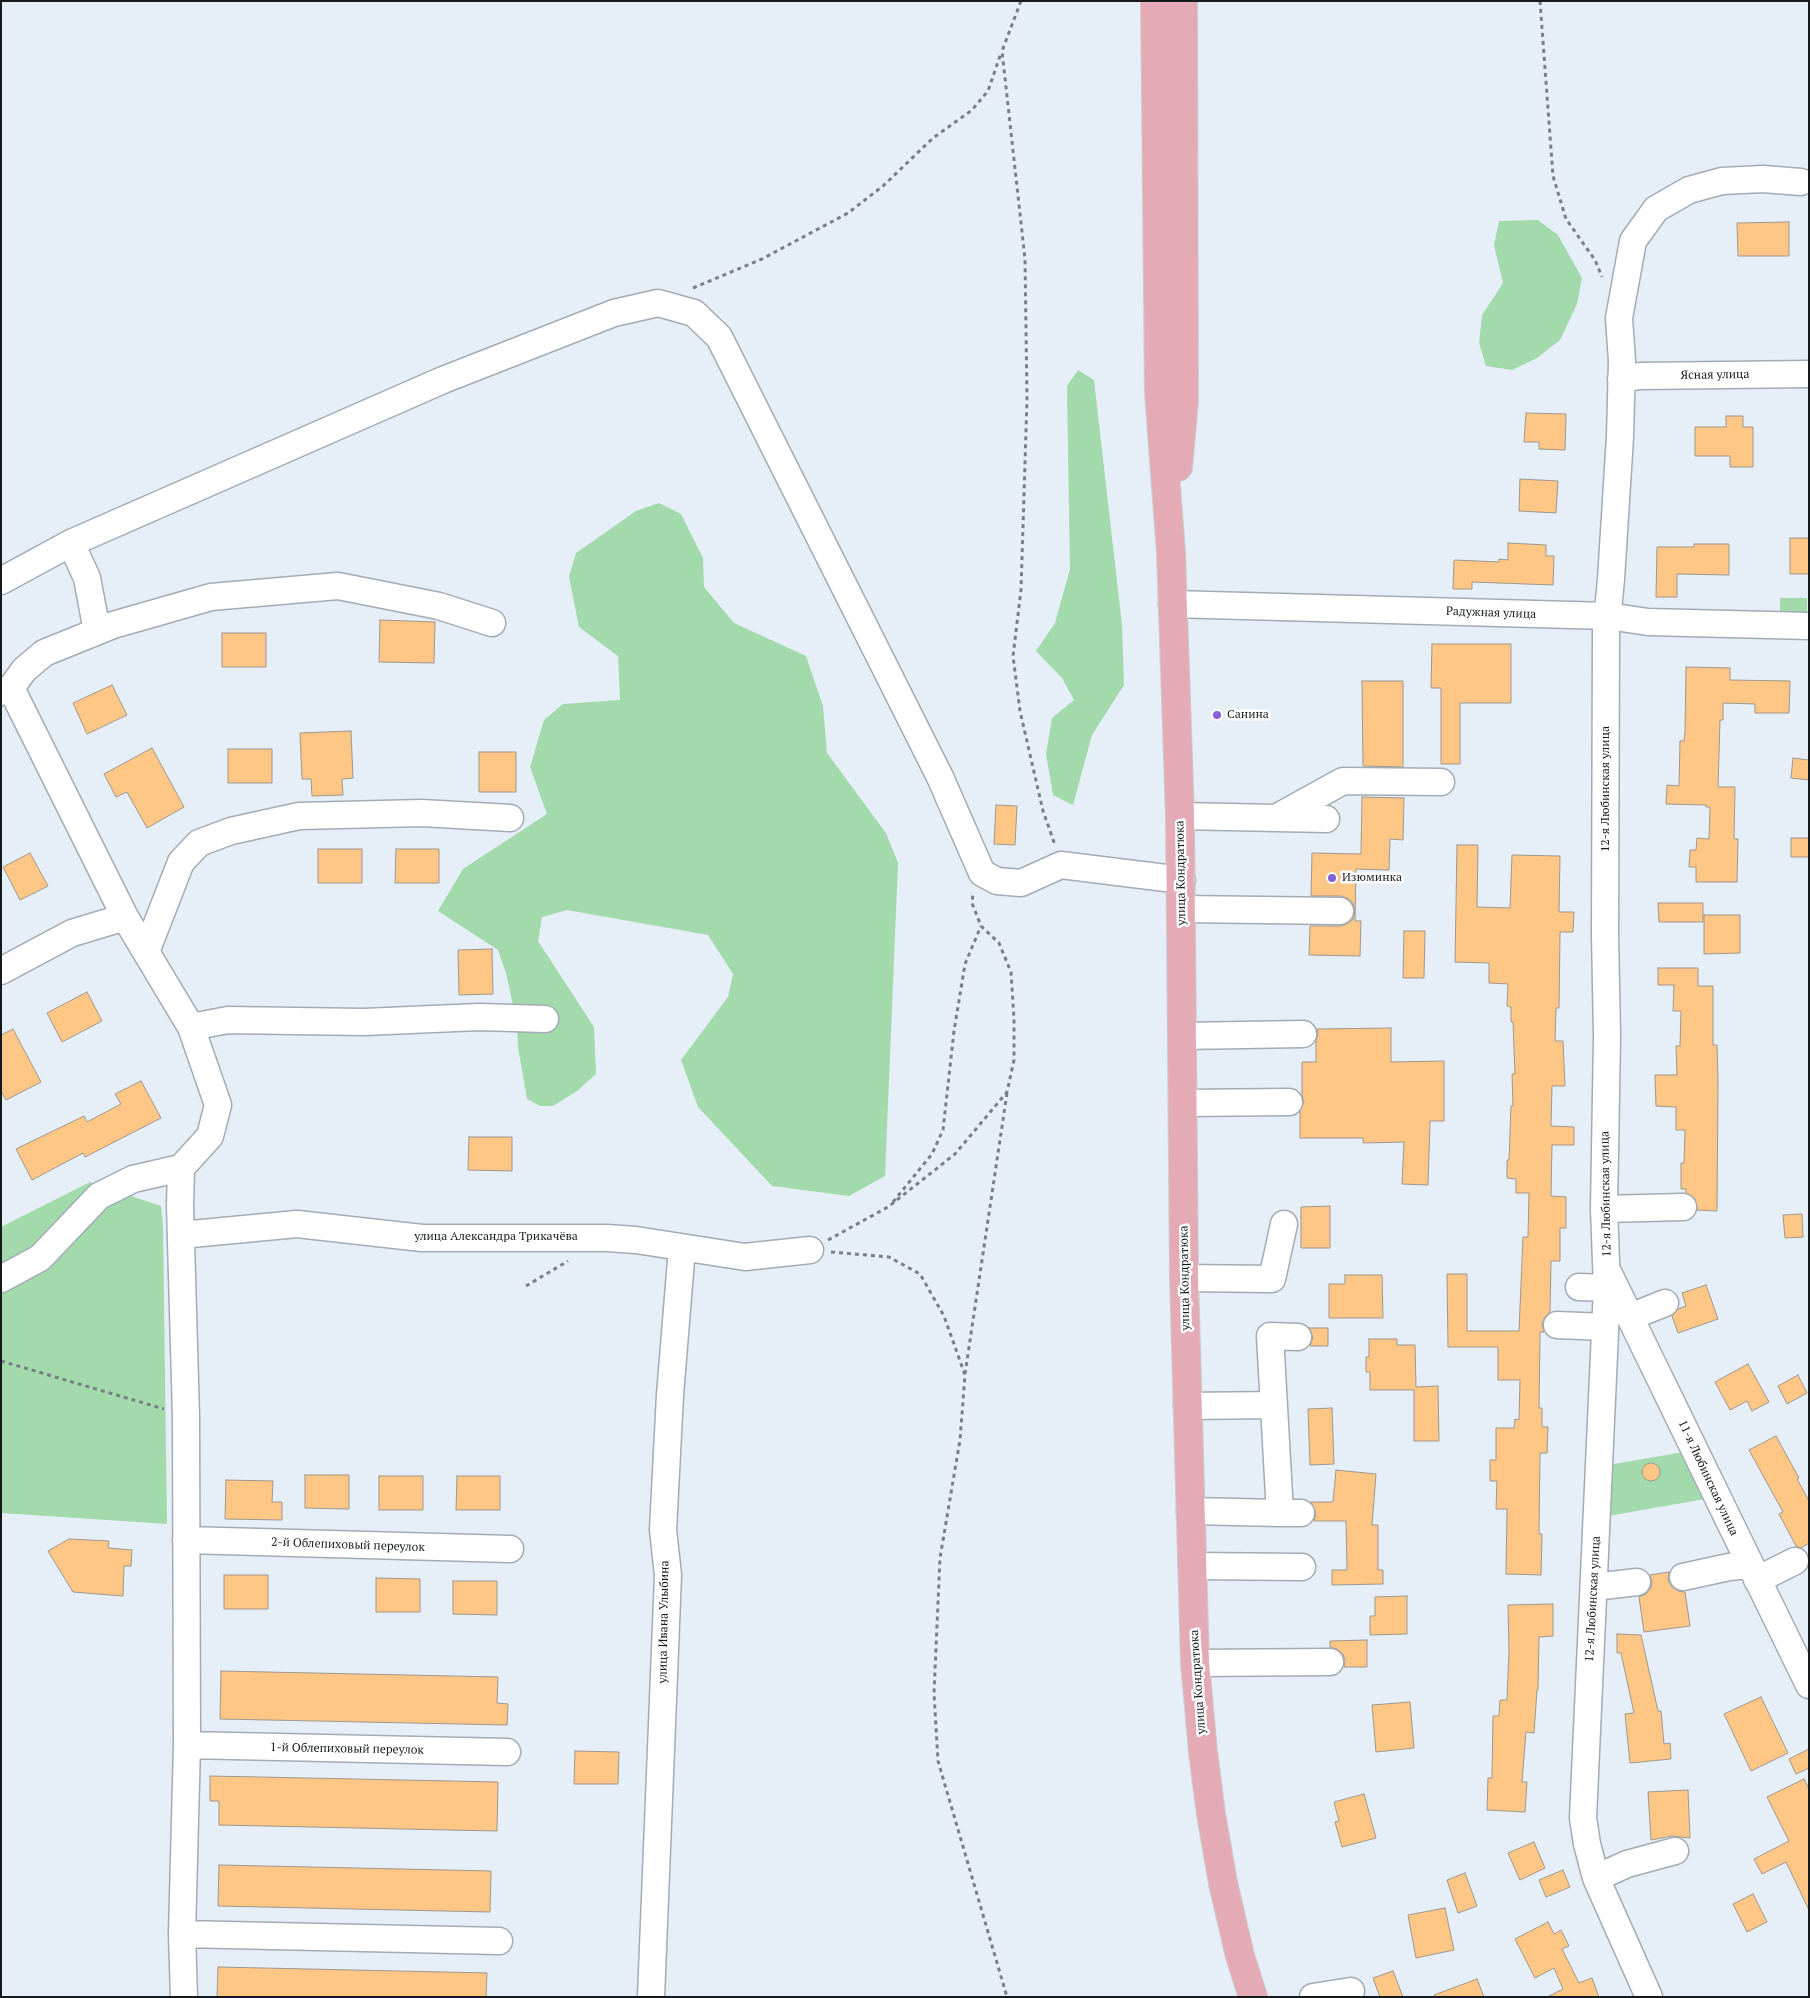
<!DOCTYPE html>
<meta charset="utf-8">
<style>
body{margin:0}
#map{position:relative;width:1810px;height:1998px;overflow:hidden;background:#e6eef7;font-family:"PT Serif",serif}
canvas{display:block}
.frame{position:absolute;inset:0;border:2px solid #171a1d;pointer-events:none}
</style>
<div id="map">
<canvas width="1810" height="1998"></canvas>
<div class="frame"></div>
</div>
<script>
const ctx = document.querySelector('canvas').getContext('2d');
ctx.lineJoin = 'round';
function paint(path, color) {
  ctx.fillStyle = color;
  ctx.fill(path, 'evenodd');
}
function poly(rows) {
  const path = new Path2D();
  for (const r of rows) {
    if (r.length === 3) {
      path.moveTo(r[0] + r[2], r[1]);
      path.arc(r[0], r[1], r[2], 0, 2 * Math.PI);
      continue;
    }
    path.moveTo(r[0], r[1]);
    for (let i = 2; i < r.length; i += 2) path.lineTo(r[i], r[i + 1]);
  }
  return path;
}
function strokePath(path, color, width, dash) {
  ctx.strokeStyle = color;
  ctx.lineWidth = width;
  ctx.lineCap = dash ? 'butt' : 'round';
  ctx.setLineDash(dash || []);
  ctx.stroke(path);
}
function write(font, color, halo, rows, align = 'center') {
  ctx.font = font + ' "PT Serif",serif';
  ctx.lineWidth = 5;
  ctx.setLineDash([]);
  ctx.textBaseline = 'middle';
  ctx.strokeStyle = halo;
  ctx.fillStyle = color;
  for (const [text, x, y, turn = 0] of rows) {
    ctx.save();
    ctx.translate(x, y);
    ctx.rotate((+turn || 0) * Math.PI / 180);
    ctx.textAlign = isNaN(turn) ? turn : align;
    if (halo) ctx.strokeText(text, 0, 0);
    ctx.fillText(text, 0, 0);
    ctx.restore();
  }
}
const green = poly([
 [1538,220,1558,235,1582,278,1577,304,1560,340,1537,358,1512,370,1486,366,1479,343,1482,315,1503,283,1494,245,1499,221],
 [1078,370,1094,380,1122,625,1124,685,1092,735,1073,805,1053,795,1046,754,1052,718,1074,700,1062,678,1036,651,1055,623,1070,569,1067,386],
 [659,503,681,514,703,558,704,587,734,623,806,656,823,706,827,753,886,833,898,863,885,1176,849,1196,772,1186,698,1107,681,1060,728,997,733,974,708,935,567,910,542,917,538,941,594,1027,596,1074,577,1091,553,1106,540,1106,527,1099,518,1047,517,1023,506,973,498,950,438,911,463,869,547,814,530,767,544,720,563,704,620,700,618,656,579,627,569,577,576,553,636,511],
 [1780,598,1807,598,1807,615,1780,615],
 [90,1182,161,1206,163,1224,167,1524,1,1513,1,1227],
 [1689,1451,1711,1498,1608,1516,1609,1465]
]);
const building = poly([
 [1789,222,1789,256,1738,256,1737,223,1789,222],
 [1526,413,1566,414,1565,450,1539,449,1539,442,1524,442,1526,413],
 [1726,416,1743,416,1743,427,1753,427,1753,467,1730,467,1730,456,1695,456,1695,427,1726,427,1726,416],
 [1520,479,1558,481,1556,513,1519,511,1520,479],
 [1790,538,1809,538,1809,574,1790,574,1790,538],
 [1508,543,1546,545,1546,556,1554,556,1553,585,1472,582,1472,589,1453,589,1454,560,1499,562,1499,559,1508,560,1508,543],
 [1694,544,1729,544,1729,575,1677,574,1677,597,1656,597,1657,547,1694,547,1694,544],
 [380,620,435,622,434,663,379,662,380,620],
 [222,633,266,633,266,667,222,667,222,633],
 [1432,644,1511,644,1511,703,1460,703,1460,764,1441,764,1441,688,1431,688,1432,644],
 [1686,667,1730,668,1730,680,1790,681,1789,713,1755,713,1755,704,1723,703,1723,720,1720,720,1718,787,1735,787,1734,839,1738,839,1737,882,1696,882,1696,867,1689,867,1690,850,1696,850,1697,838,1709,839,1710,807,1706,807,1706,805,1666,804,1667,785,1679,786,1680,741,1684,741,1685,733,1686,667],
 [1362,681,1403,681,1403,767,1363,766,1362,681],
 [112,685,127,715,87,734,73,703,112,685],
 [351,731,353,778,342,779,343,795,312,796,311,779,302,779,300,733,351,731],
 [152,748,184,807,147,828,127,792,116,797,104,774,152,748],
 [228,749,272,749,272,783,228,783,228,749],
 [479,752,516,752,516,792,479,792,479,752],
 [1793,758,1809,760,1809,780,1791,778,1793,758],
 [1362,797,1404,798,1403,840,1390,839,1389,870,1356,869,1355,921,1361,921,1360,956,1309,955,1310,926,1340,926,1347,924,1353,919,1355,912,1353,903,1347,898,1340,896,1311,896,1312,853,1361,854,1362,797],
 [996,805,1017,806,1015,845,994,844,996,805],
 [1791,838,1809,838,1809,857,1791,857,1791,838],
 [1457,845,1478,845,1477,907,1510,908,1512,855,1560,856,1559,912,1574,912,1573,932,1560,932,1559,1008,1556,1008,1555,1041,1563,1041,1565,1086,1552,1086,1551,1126,1574,1127,1574,1145,1552,1145,1551,1196,1566,1197,1566,1228,1560,1228,1560,1261,1551,1261,1550,1312,1545,1317,1542,1324,1544,1332,1540,1332,1539,1408,1542,1408,1542,1427,1548,1427,1547,1453,1540,1453,1539,1534,1542,1534,1541,1575,1506,1574,1507,1509,1496,1509,1497,1481,1490,1481,1490,1460,1496,1460,1496,1428,1514,1428,1515,1419,1519,1420,1520,1380,1498,1380,1498,1347,1448,1347,1447,1274,1467,1274,1467,1331,1519,1331,1523,1237,1528,1237,1529,1193,1516,1193,1516,1179,1507,1178,1507,1160,1509,1160,1511,1106,1513,1106,1512,1074,1515,1074,1513,1022,1511,1022,1511,1007,1507,1006,1508,984,1489,983,1489,963,1455,962,1457,845],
 [318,849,362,849,362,883,318,883,318,849],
 [396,849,439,849,439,883,395,883,396,849],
 [30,853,48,886,20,900,3,867,30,853],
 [1658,903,1703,903,1703,922,1659,922,1658,903],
 [1704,915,1740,915,1740,953,1704,954,1704,915],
 [1404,931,1425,931,1424,978,1403,978,1404,931],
 [492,949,493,994,459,995,458,950,492,949],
 [1658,968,1698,968,1698,986,1713,986,1713,1045,1717,1045,1718,1082,1717,1211,1697,1210,1695,1199,1686,1193,1686,1189,1681,1189,1681,1163,1684,1163,1685,1130,1676,1130,1676,1107,1656,1106,1655,1075,1677,1075,1676,1046,1680,1046,1681,1011,1673,1011,1674,985,1658,985,1658,968],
 [87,992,102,1021,62,1042,47,1013,87,992],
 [1391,1028,1391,1062,1444,1061,1444,1121,1430,1121,1428,1185,1402,1184,1404,1142,1363,1143,1363,1138,1300,1138,1300,1111,1304,1102,1302,1095,1302,1062,1316,1062,1316,1041,1318,1034,1317,1029,1391,1028],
 [13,1029,41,1082,6,1100,1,1091,1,1035,13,1029],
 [141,1081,161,1118,85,1157,83,1153,32,1180,16,1149,84,1116,87,1122,121,1104,115,1094,141,1081],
 [469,1137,512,1137,512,1171,468,1170,469,1137],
 [1330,1206,1330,1248,1301,1248,1301,1207,1330,1206],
 [1802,1214,1803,1237,1785,1238,1783,1215,1802,1214],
 [1345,1275,1382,1275,1383,1318,1329,1318,1329,1284,1345,1284,1345,1275],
 [1706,1285,1718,1319,1678,1333,1672,1316,1678,1309,1686,1306,1682,1293,1706,1285],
 [1309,1328,1328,1328,1328,1346,1310,1346,1313,1337,1309,1328],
 [1369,1339,1397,1339,1397,1345,1415,1345,1416,1387,1438,1386,1439,1441,1414,1441,1414,1390,1370,1390,1370,1372,1366,1372,1366,1357,1369,1357,1369,1339],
 [1748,1364,1769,1402,1752,1411,1747,1401,1730,1410,1715,1382,1748,1364],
 [1798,1375,1807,1393,1787,1404,1778,1386,1798,1375],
 [1332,1408,1334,1464,1310,1465,1308,1409,1332,1408],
 [1776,1436,1799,1478,1797,1479,1809,1501,1809,1543,1801,1548,1796,1546,1779,1514,1783,1512,1749,1450,1776,1436],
 [1651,1472,9],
 [1336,1470,1376,1474,1372,1525,1378,1525,1378,1570,1383,1570,1383,1584,1332,1585,1332,1570,1347,1570,1346,1521,1314,1521,1316,1513,1311,1502,1333,1502,1336,1470],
 [305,1475,349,1475,349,1509,305,1508,305,1475],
 [379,1476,423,1476,423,1510,379,1510,379,1476],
 [457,1476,500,1476,500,1510,456,1510,457,1476],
 [226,1480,273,1481,272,1502,282,1502,282,1520,225,1519,226,1480],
 [69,1539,109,1541,108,1548,132,1550,131,1566,124,1566,123,1596,73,1592,48,1551,69,1539],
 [1669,1572,1668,1580,1672,1587,1678,1591,1685,1592,1690,1626,1644,1632,1639,1597,1646,1594,1651,1588,1652,1581,1650,1575,1669,1572],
 [224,1575,268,1575,268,1609,224,1609,224,1575],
 [376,1578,420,1579,420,1612,376,1612,376,1578],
 [453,1581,497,1581,497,1615,453,1614,453,1581],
 [1407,1596,1407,1634,1370,1635,1370,1616,1375,1616,1375,1597,1407,1596],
 [1553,1604,1553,1636,1539,1637,1538,1690,1537,1690,1534,1733,1526,1732,1522,1782,1527,1782,1525,1812,1487,1810,1488,1778,1492,1778,1493,1716,1499,1716,1500,1700,1507,1700,1509,1651,1508,1605,1553,1604],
 [1617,1634,1641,1635,1658,1711,1661,1711,1664,1744,1670,1743,1671,1759,1630,1763,1625,1714,1634,1713,1621,1653,1617,1653,1617,1634],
 [1367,1640,1367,1667,1344,1667,1345,1661,1343,1654,1337,1649,1330,1647,1330,1641,1367,1640],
 [221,1671,498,1677,497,1703,508,1704,507,1725,220,1719,221,1671],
 [1761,1697,1788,1753,1751,1771,1724,1714,1761,1697],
 [1410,1702,1414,1748,1376,1752,1372,1705,1410,1702],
 [1809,1749,1809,1768,1796,1774,1789,1759,1809,1749],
 [575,1751,619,1752,618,1784,574,1784,575,1751],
 [210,1776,498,1782,497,1831,219,1825,219,1801,210,1801,210,1776],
 [1804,1779,1809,1789,1809,1910,1786,1862,1762,1874,1754,1859,1789,1841,1767,1797,1804,1779],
 [1688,1790,1690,1838,1672,1836,1651,1840,1648,1792,1688,1790],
 [1364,1794,1376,1838,1342,1847,1335,1822,1339,1821,1334,1802,1364,1794],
 [1534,1842,1545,1868,1520,1880,1508,1853,1534,1842],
 [219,1865,491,1871,490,1912,218,1906,219,1865],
 [1563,1870,1570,1887,1546,1897,1539,1880,1563,1870],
 [1465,1873,1477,1906,1458,1913,1447,1880,1465,1873],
 [1753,1894,1767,1922,1747,1932,1733,1904,1753,1894],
 [1445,1908,1454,1950,1416,1958,1408,1915,1445,1908],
 [1548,1922,1554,1934,1561,1930,1569,1946,1562,1949,1579,1983,1592,1978,1599,1997,1547,1997,1563,1989,1554,1968,1535,1978,1515,1939,1548,1922],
 [218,1967,487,1973,486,1997,217,1997,218,1967],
 [1393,1971,1403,1997,1380,1997,1373,1978,1393,1971],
 [1477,1979,1484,1997,1435,1997,1434,1995,1477,1979]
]);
const path = poly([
 [1021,1,1002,51,1025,259,1027,399,1021,590,1013,656,1020,711,1043,811,1055,845],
 [1540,1,1553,176,1566,219,1595,260,1602,277],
 [693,288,762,259,848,213,883,186,933,138,972,110,988,91,1001,53],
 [893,1202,932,1154,943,1130,954,1031,965,964,981,926],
 [828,1240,888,1207,955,1154,1007,1092,1014,1060,1014,1019,1011,972,999,943,981,926,972,903,973,893],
 [831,1252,889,1257,920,1274,944,1316,965,1375,960,1440,940,1558,934,1693,938,1761,1007,1997],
 [526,1286,568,1261],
 [1,1361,164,1409],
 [965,1374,1007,1093]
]);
const minor = poly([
 [1621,379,1640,376,1809,374],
 [71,543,87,578,97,631],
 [1,581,71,543,443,380,614,313,658,303,694,313,719,337,940,777,982,873,997,881,1021,883,1061,865,1182,880],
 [1172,604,1608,616,1648,622,1809,626],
 [1,692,11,688,24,670,44,653,113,625,211,597,338,586,439,606,492,623],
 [1180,816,1326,819],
 [1276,818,1343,781,1441,782],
 [1182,909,1340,911],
 [146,952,181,862,199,843,231,831,299,816,422,813,510,818],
 [1,971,72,933,125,917],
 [191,1027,228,1020,364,1022,479,1017,545,1019],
 [1183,1036,1303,1034],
 [1183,1103,1289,1102],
 [181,1168,180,1206,186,1416,187,1745,182,1934,184,1997],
 [1604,1209,1683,1207],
 [181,1235,297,1224,422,1238,607,1238,636,1240,745,1257,810,1250],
 [1609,1274,1809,1685],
 [1184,1278,1272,1279,1284,1224],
 [1,1279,40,1258,99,1196,133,1179,181,1168,210,1136,218,1105,191,1027,125,917,11,688],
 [1579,1287,1607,1288],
 [1630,1317,1665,1303],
 [1557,1325,1605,1327],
 [1298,1337,1270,1336,1280,1513,1301,1513],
 [1187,1406,1274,1405],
 [1190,1511,1280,1513],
 [186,1540,510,1549],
 [1192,1566,1302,1567],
 [1683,1577,1729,1567,1750,1565],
 [1757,1580,1795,1561],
 [1594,1587,1637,1582],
 [1195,1663,1330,1662],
 [187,1745,507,1752],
 [1596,1878,1627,1864,1675,1851],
 [182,1934,499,1941],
 [651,1997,668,1575,663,1530,670,1395,682,1248],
 [1313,1997,1351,1991],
 [1649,1997,1596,1878,1587,1844,1583,1818,1607,1288,1604,1209,1607,1036,1605,934,1606,632,1611,579,1620,437,1622,361,1619,318,1633,241,1656,209,1689,190,1722,181,1763,179,1801,182]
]);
const major = poly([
 [1155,1,1159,393,1171,553,1180,816,1184,1278,1195,1663,1203,1752,1211,1814,1223,1883,1240,1956,1253,1997],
 [1178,467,1184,401,1183,1]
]);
const markers = [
 [1217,715,5,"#8560da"],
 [1332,878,5,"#8560da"]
];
const streetNames = [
 ["Ясная улица",1715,375,-1],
 ["Радужная улица",1491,613,2],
 ["12-я Любинская улица",1606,789,-90],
 ["улица Кондратюка",1181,873,-91],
 ["12-я Любинская улица",1606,1194,-91],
 ["улица Александра Трикачёва",496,1237],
 ["улица Кондратюка",1185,1278,-91],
 ["11-я Любинская улица",1708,1478,65],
 ["2-й Облепиховый переулок",348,1545,2],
 ["12-я Любинская улица",1593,1599,-87],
 ["улица Ивана Улыбина",664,1622,-89],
 ["улица Кондратюка",1198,1682,-94],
 ["1-й Облепиховый переулок",347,1749,1]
];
const poiNames = [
 ["Санина",1227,715],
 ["Изюминка",1342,878]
];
paint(green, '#a3daac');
paint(building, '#fec785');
strokePath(building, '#9e978e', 1);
strokePath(minor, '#a3acb4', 29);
strokePath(major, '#cccdcd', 30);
strokePath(path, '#797f84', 3, [4, 4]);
strokePath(minor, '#fff', 26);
strokePath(major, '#e4abb6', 28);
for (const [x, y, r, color] of markers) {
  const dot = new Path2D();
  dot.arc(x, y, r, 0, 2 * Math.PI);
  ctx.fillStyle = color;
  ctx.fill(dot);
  strokePath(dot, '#fff', 2);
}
write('12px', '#171a1d', '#fff', streetNames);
write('12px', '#171a1d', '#fff', poiNames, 'left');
</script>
